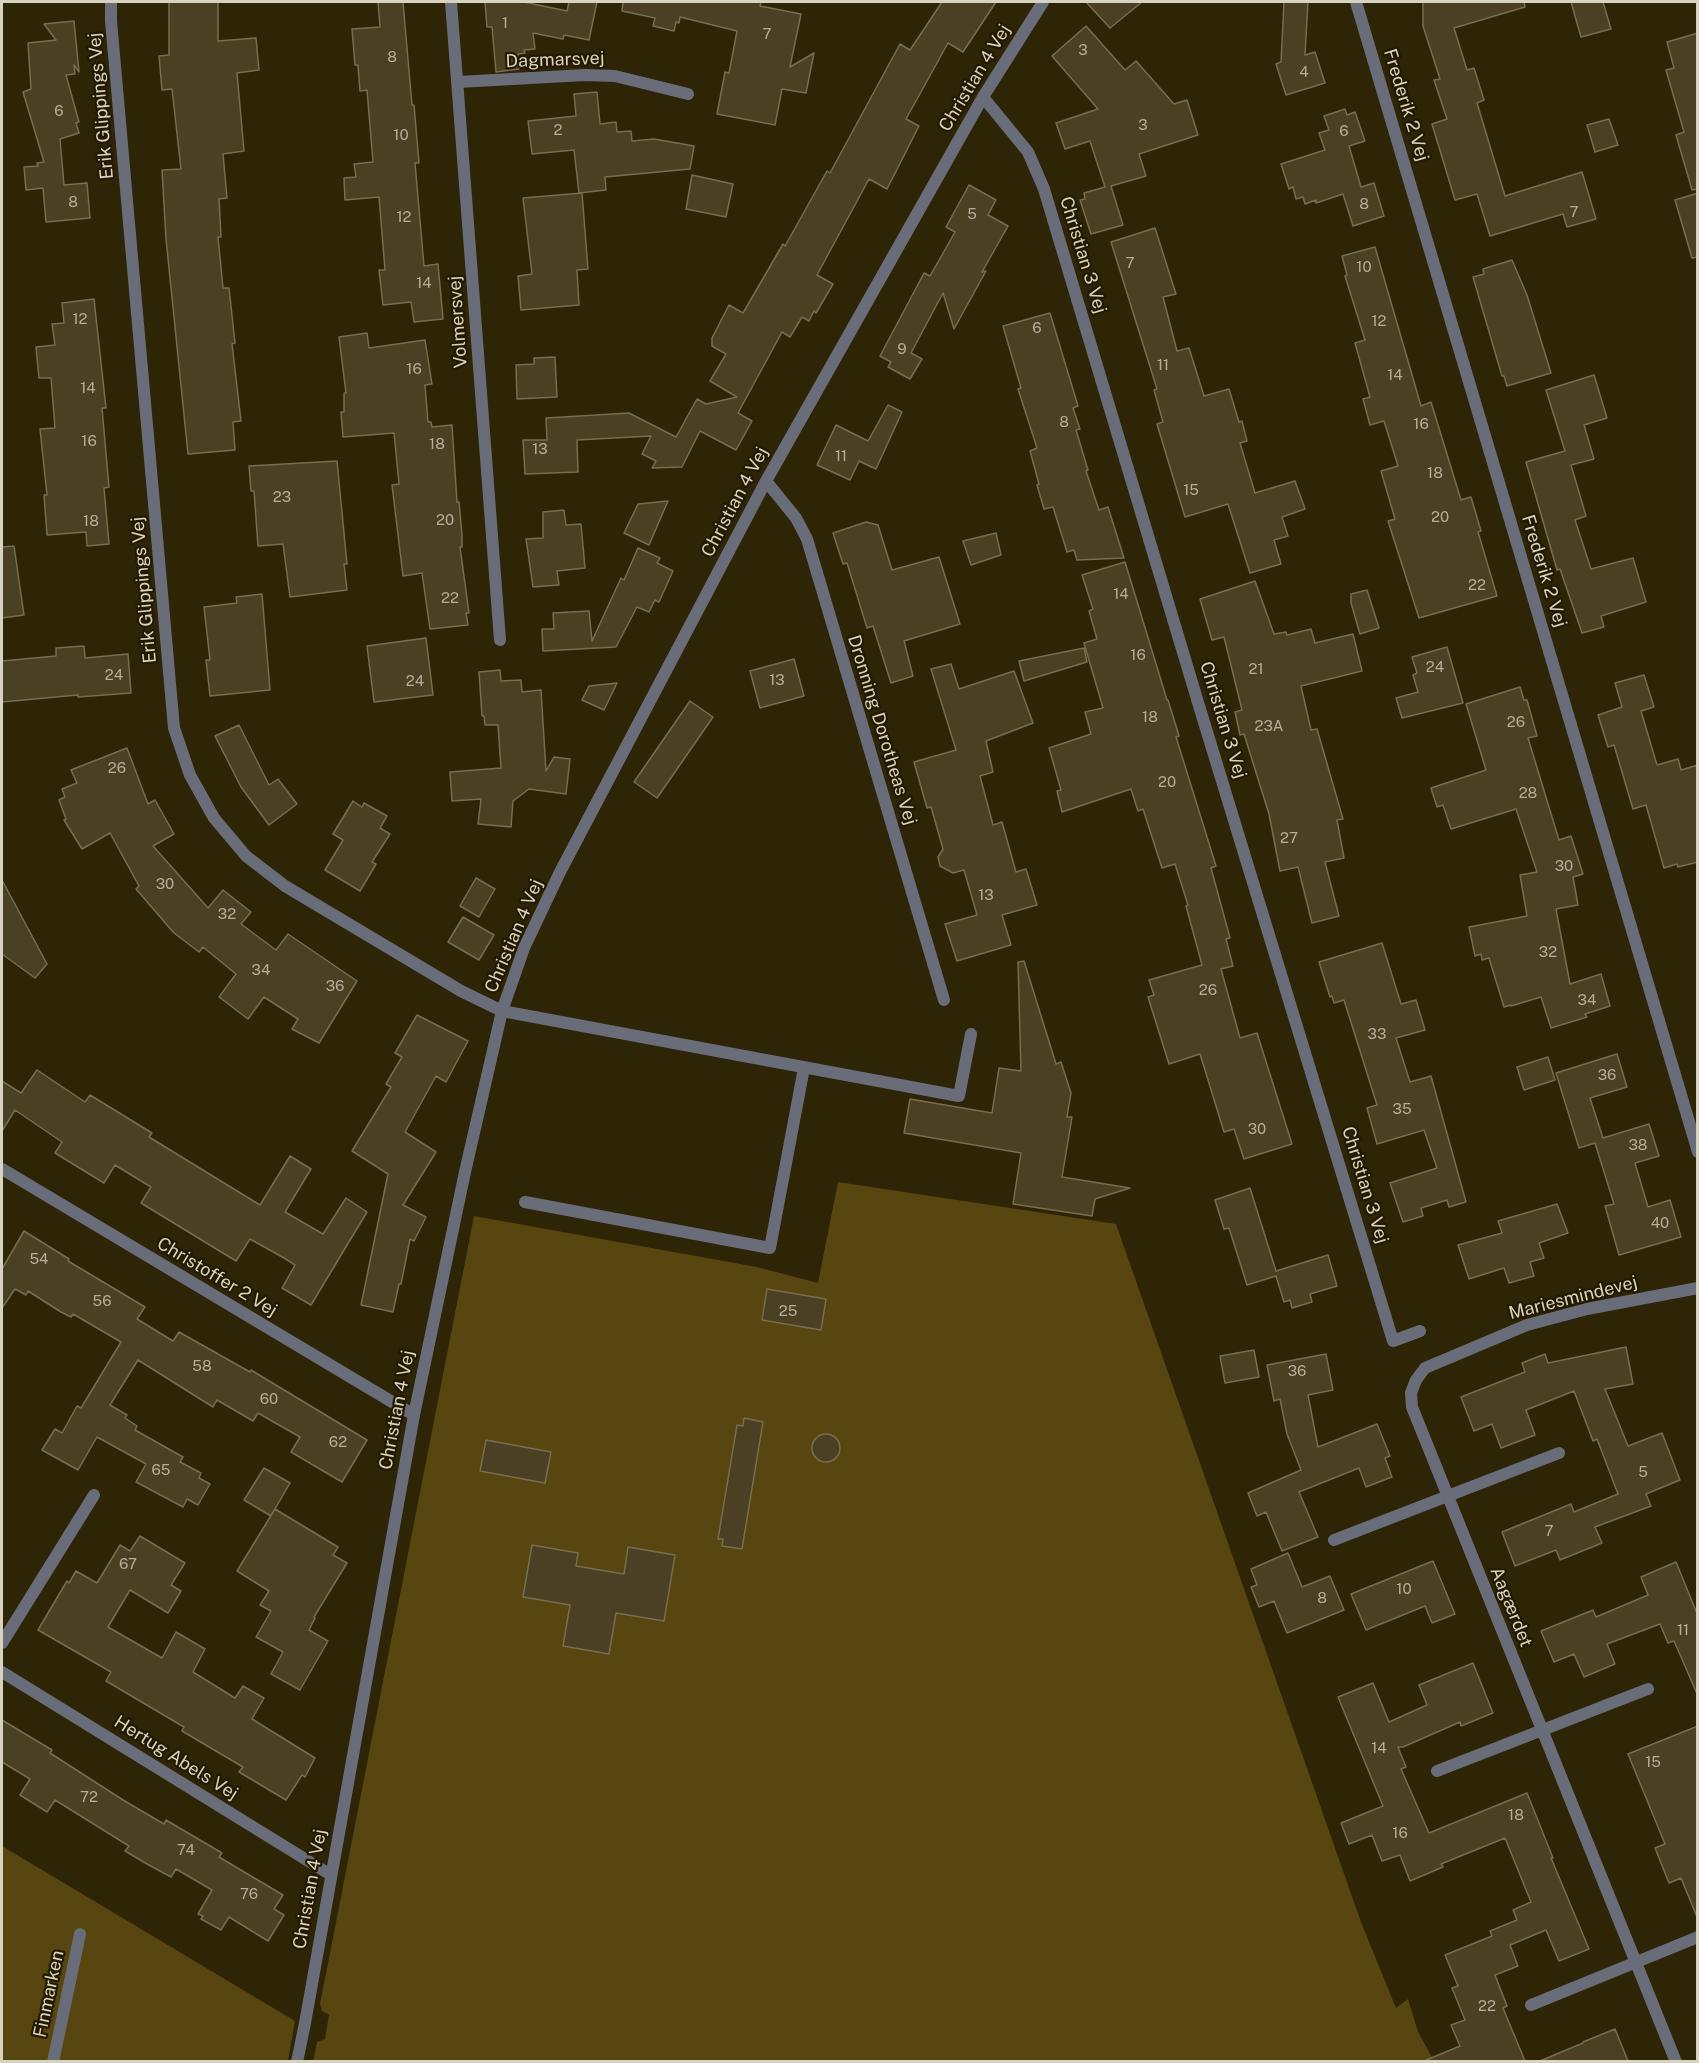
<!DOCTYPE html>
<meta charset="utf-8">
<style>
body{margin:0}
#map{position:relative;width:1699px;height:2063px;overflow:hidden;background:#2e2406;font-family:"Public Sans",sans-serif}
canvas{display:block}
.frame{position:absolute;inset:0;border:3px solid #d8d2c1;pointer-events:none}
</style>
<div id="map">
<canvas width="1699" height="2063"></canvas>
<div class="frame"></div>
</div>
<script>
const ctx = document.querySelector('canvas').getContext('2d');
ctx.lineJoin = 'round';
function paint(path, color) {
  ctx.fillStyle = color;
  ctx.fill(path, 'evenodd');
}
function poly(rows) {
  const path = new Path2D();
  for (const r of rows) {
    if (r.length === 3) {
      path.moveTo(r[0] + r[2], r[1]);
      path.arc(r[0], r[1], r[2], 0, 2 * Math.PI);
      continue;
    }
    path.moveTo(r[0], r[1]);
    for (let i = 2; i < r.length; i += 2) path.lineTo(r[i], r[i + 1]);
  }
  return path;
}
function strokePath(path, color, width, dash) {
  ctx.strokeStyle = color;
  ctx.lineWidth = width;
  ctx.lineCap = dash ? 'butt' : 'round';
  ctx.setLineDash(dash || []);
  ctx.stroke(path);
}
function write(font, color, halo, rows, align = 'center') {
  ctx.font = font + ' "Public Sans",sans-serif';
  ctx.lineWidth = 4.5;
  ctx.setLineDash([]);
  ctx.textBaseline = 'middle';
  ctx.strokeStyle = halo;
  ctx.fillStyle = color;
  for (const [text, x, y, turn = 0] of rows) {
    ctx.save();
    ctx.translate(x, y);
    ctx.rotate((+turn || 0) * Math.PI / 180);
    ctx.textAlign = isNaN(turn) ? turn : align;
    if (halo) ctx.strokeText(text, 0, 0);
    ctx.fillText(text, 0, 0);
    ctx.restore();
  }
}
const green = poly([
 [838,1182,1116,1224,1361,1922,1396,2008,1408,1999,1418,2032,1434,2061,313,2062,317,2042,325,2039,329,2015,322,2011,320,2004,474,1216,757,1267,818,1283],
 [2,1846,295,2021,288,2061,2,2062]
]);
const building = poly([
 [169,2,218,2,218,41,256,38,259,70,237,73,244,151,223,154,227,198,219,199,221,237,218,237,223,288,229,288,235,343,232,344,241,421,233,422,235,450,188,454,166,239,162,170,181,169,172,89,162,90,159,56,169,55,169,2],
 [378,2,403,2,412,105,414,105,419,163,415,163,424,266,438,264,443,319,414,322,411,302,383,305,379,270,385,270,379,197,345,200,344,178,356,177,354,164,373,162,367,90,360,91,358,65,355,65,352,29,380,27,378,2],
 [485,2,524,2,567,11,569,2,597,2,589,40,564,35,563,39,533,33,535,49,524,50,525,53,518,54,519,69,496,72,492,27,487,27,485,2],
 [623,2,761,2,760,6,801,14,790,67,814,53,806,93,782,89,775,125,717,114,725,72,729,73,737,31,680,17,679,23,676,22,674,31,653,26,655,18,622,11,623,2],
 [942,2,996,2,963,52,948,43,906,119,919,126,887,189,869,179,817,275,833,284,816,313,814,311,809,321,802,317,790,337,782,332,738,413,752,421,736,450,700,431,682,467,652,468,656,461,642,454,651,436,577,440,578,472,525,474,523,440,547,440,546,418,629,413,676,437,697,399,706,404,737,397,710,381,726,354,712,346,712,338,729,305,743,313,783,244,785,246,827,171,830,173,900,44,910,50,942,2],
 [1086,2,1142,2,1110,28,1086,2],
 [1284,2,1308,2,1305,55,1315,52,1325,83,1286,95,1276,64,1281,62,1284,2],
 [1423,2,1524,2,1525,7,1454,28,1467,70,1474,68,1484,100,1477,103,1505,196,1582,172,1596,219,1567,227,1563,214,1490,236,1477,194,1455,200,1432,124,1447,119,1434,80,1440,79,1423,26,1423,2],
 [1571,2,1603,2,1611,29,1581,37,1571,2],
 [74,21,79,72,74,65,75,74,66,75,79,122,76,123,79,133,60,139,64,185,87,183,90,218,46,222,43,188,26,190,24,167,38,166,37,163,44,162,23,92,31,89,28,43,56,40,44,24,74,21],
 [1086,26,1125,70,1136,61,1174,104,1187,100,1198,135,1139,154,1146,176,1111,186,1123,225,1091,234,1080,200,1085,199,1084,193,1105,187,1090,141,1065,149,1056,123,1098,109,1052,56,1086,26],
 [1698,33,1698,189,1692,190,1676,135,1684,132,1666,70,1674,68,1667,42,1698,33],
 [597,92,600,124,616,122,617,132,631,131,632,141,654,139,694,146,690,169,605,177,606,190,579,193,574,150,532,154,528,121,576,116,574,94,597,92],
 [1345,109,1347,115,1355,112,1365,141,1349,146,1361,187,1374,183,1384,216,1353,226,1343,194,1316,203,1316,200,1305,204,1303,197,1296,199,1293,187,1289,189,1281,164,1325,150,1319,133,1329,130,1324,116,1345,109],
 [1609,119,1618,145,1595,152,1587,125,1609,119],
 [692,175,733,184,726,217,686,209,692,175],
 [969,185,996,200,988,215,1008,226,982,272,986,271,954,329,943,293,911,353,922,359,910,379,888,367,891,362,880,356,924,273,930,276,955,232,946,227,969,185],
 [582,193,588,269,577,270,579,305,521,310,518,276,532,274,523,198,582,193],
 [1698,193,1698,257,1692,258,1675,200,1698,193],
 [1155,228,1176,294,1163,297,1177,351,1189,348,1204,396,1229,389,1239,422,1242,421,1247,441,1240,443,1255,493,1295,481,1305,509,1282,517,1288,536,1274,540,1281,564,1250,573,1228,504,1185,517,1157,424,1163,422,1154,390,1157,389,1111,242,1155,228],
 [1375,247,1421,406,1431,402,1461,500,1471,497,1481,531,1478,532,1497,596,1419,618,1388,521,1395,519,1381,471,1398,466,1384,421,1370,425,1363,399,1370,397,1355,343,1365,340,1345,276,1347,275,1342,256,1375,247],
 [1512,260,1527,295,1551,373,1507,386,1504,376,1502,376,1473,277,1484,274,1483,269,1512,260],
 [94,299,106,408,102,408,109,487,104,488,109,544,87,546,86,532,47,535,44,495,47,495,40,429,55,428,51,378,39,378,36,347,55,345,52,324,64,323,62,303,94,299],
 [1050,313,1078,406,1073,408,1080,429,1076,430,1088,470,1086,471,1099,510,1108,507,1124,558,1077,560,1074,550,1067,552,1053,507,1044,509,1037,485,1039,484,1030,451,1037,448,1018,389,1021,388,1003,326,1050,313],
 [367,333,369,348,425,340,432,384,425,385,428,422,431,422,432,427,452,425,457,502,459,502,462,535,462,547,460,547,469,613,466,613,468,625,430,629,422,573,403,576,392,485,399,484,394,433,343,437,341,412,344,412,344,393,346,393,339,337,367,333],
 [555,357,557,397,517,399,516,365,534,364,534,358,555,357],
 [1594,375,1607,418,1584,425,1594,459,1571,465,1586,516,1575,520,1591,569,1633,558,1646,602,1601,616,1604,627,1582,633,1560,569,1557,570,1526,462,1565,451,1546,390,1594,375],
 [888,405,902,412,876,469,859,461,850,480,817,465,836,425,868,441,888,405],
 [337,461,347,564,344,564,347,590,290,597,283,544,258,546,254,491,251,491,249,466,337,461],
 [668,501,649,545,624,533,638,504,668,501],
 [564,510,566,525,581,524,585,568,557,571,559,585,533,587,526,539,543,538,543,512,564,510],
 [866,522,878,525,892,570,939,557,960,624,904,641,913,676,891,683,873,626,867,628,847,563,843,564,833,533,866,522],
 [996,533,1001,555,971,565,963,541,996,533],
 [14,546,24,615,2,618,2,547,14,546],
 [638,548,660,558,657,563,673,571,659,602,655,600,649,612,637,607,616,647,543,651,542,629,554,629,553,613,589,611,592,641,621,578,624,580,638,548],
 [1125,562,1167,700,1168,700,1179,736,1176,737,1216,866,1211,868,1230,938,1226,939,1233,966,1221,969,1240,1038,1257,1033,1292,1144,1244,1159,1234,1129,1224,1132,1200,1054,1169,1064,1148,997,1154,995,1149,980,1202,965,1186,906,1188,905,1175,864,1162,868,1143,809,1138,811,1131,789,1062,812,1057,791,1061,790,1049,748,1091,734,1085,712,1103,708,1084,643,1097,639,1089,611,1093,609,1082,575,1125,562],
 [1255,581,1274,634,1286,632,1287,635,1311,629,1315,643,1353,634,1362,671,1301,686,1311,730,1317,729,1343,819,1337,820,1344,858,1325,862,1339,916,1312,923,1298,867,1280,871,1269,814,1244,734,1240,735,1235,712,1242,710,1224,637,1212,640,1200,599,1255,581],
 [1367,590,1379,628,1360,634,1351,603,1351,594,1367,590],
 [262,594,270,690,210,696,206,660,210,660,204,607,237,603,236,597,262,594],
 [426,638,433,695,374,702,367,646,426,638],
 [84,646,85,658,128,654,131,693,78,697,78,695,2,702,2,661,56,656,56,648,84,646],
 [1447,647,1463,703,1402,718,1396,698,1418,692,1413,675,1417,673,1412,657,1447,647],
 [1084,648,1087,662,1024,681,1019,661,1084,648],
 [794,659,804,696,760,708,750,671,794,659],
 [951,664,959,689,1014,671,1033,723,986,741,993,772,980,776,993,825,1002,822,1016,872,1026,869,1037,905,1002,915,1011,945,957,961,945,924,977,915,964,870,953,873,940,866,938,857,943,849,931,807,927,808,914,762,956,750,931,669,951,664],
 [500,670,501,681,521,680,522,692,541,690,546,771,554,757,570,759,566,794,529,789,513,801,511,827,478,824,481,799,452,801,450,772,501,768,498,725,485,725,484,716,482,716,479,672,500,670],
 [1644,675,1654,707,1641,711,1657,765,1678,759,1681,770,1698,765,1698,862,1678,867,1677,864,1664,868,1646,805,1633,809,1614,745,1608,747,1598,715,1622,707,1615,683,1644,675],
 [617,683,604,710,582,700,589,686,617,683],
 [1520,687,1524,700,1527,700,1537,736,1528,738,1559,840,1571,836,1583,874,1573,877,1578,905,1556,909,1570,984,1601,974,1610,1006,1585,1014,1587,1017,1551,1028,1541,997,1511,1006,1511,1005,1504,1007,1489,958,1482,960,1481,954,1475,956,1469,927,1527,916,1520,875,1537,872,1516,809,1451,829,1443,805,1437,807,1431,788,1486,770,1466,704,1520,687],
 [690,701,713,717,657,798,634,782,690,701],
 [239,725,269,785,278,779,297,804,269,825,241,787,215,736,239,725],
 [127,748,148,804,155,800,174,834,153,846,208,908,223,890,251,912,241,924,276,950,288,934,357,981,319,1043,292,1029,298,1019,264,997,248,1019,219,997,236,974,203,947,199,952,174,933,136,889,139,886,110,833,82,849,64,820,66,819,59,800,65,797,62,789,77,783,71,770,127,748],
 [353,801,362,807,364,803,387,816,380,828,390,834,372,862,376,864,360,891,325,870,343,840,333,834,353,801],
 [476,878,495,889,479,917,460,906,476,878],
 [2,880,47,964,35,978,2,954,2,880],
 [463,917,494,935,479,960,448,942,463,917],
 [1382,943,1401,1004,1416,1000,1425,1030,1396,1038,1410,1082,1431,1076,1466,1202,1449,1207,1447,1200,1421,1208,1423,1216,1403,1222,1390,1183,1437,1168,1424,1130,1377,1144,1367,1108,1377,1105,1344,1000,1334,1003,1332,996,1330,997,1319,962,1382,943],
 [1024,961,1056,1064,1061,1062,1071,1093,1067,1117,1072,1117,1062,1177,1130,1188,1095,1199,1092,1216,1013,1204,1021,1153,904,1133,910,1099,992,1113,999,1068,1021,1071,1018,962,1024,961],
 [417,1015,468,1041,446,1082,436,1076,405,1132,436,1152,403,1205,426,1217,414,1241,410,1239,401,1284,399,1284,393,1312,361,1305,388,1174,352,1151,391,1087,386,1084,402,1057,395,1053,417,1015],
 [1617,1054,1627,1087,1590,1098,1603,1138,1649,1124,1659,1156,1635,1163,1648,1207,1670,1200,1681,1237,1619,1255,1605,1206,1614,1204,1595,1143,1579,1148,1556,1073,1617,1054],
 [1548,1057,1555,1080,1524,1090,1517,1067,1548,1057],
 [37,1070,85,1102,90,1095,152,1133,149,1137,260,1205,290,1156,311,1169,285,1212,323,1234,346,1198,367,1212,311,1305,282,1288,295,1265,284,1258,250,1239,236,1261,141,1203,151,1187,115,1165,104,1183,55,1153,62,1142,15,1110,2,1131,2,1081,21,1093,37,1070],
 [1250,1188,1276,1271,1328,1255,1337,1286,1310,1294,1312,1302,1292,1308,1290,1300,1284,1302,1276,1276,1247,1285,1229,1228,1224,1229,1215,1200,1250,1188],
 [1557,1204,1568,1233,1539,1243,1544,1258,1530,1262,1534,1276,1509,1283,1504,1268,1469,1279,1458,1245,1502,1233,1498,1221,1557,1204],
 [24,1231,69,1259,68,1261,145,1307,137,1319,173,1341,179,1332,250,1372,251,1370,367,1440,342,1482,291,1452,300,1437,258,1413,253,1421,217,1400,213,1407,138,1360,110,1405,127,1415,125,1418,137,1426,135,1430,183,1457,180,1462,201,1473,199,1478,210,1484,198,1505,187,1499,183,1507,136,1482,146,1464,97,1437,78,1470,42,1450,55,1429,62,1433,77,1406,81,1408,121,1342,73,1314,71,1317,61,1312,28,1291,26,1295,15,1289,2,1308,2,1269,24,1231],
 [767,1289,826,1299,821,1330,762,1320,767,1289],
 [1626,1347,1633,1384,1605,1389,1628,1446,1662,1433,1680,1480,1646,1494,1651,1506,1595,1527,1602,1543,1560,1560,1556,1550,1515,1566,1502,1532,1571,1504,1574,1512,1618,1494,1597,1439,1593,1441,1574,1391,1526,1410,1535,1435,1501,1448,1492,1424,1474,1431,1461,1397,1525,1372,1522,1363,1545,1354,1548,1363,1626,1347],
 [1254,1350,1259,1377,1225,1383,1220,1356,1254,1350],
 [1326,1354,1333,1390,1308,1395,1318,1447,1377,1424,1390,1456,1385,1458,1392,1477,1366,1487,1359,1468,1299,1492,1318,1537,1282,1551,1266,1512,1257,1516,1248,1493,1301,1470,1287,1434,1280,1399,1274,1401,1267,1365,1326,1354],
 [744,1418,763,1422,742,1549,722,1546,723,1539,718,1539,737,1425,743,1426,744,1418],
 [826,1448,14],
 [486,1440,551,1452,545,1483,480,1471,486,1440],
 [264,1468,290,1483,271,1516,244,1500,264,1468],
 [275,1509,338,1547,333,1555,347,1563,314,1617,315,1618,309,1630,328,1641,300,1690,271,1674,283,1652,256,1637,271,1611,260,1605,269,1591,237,1571,275,1509],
 [140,1536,185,1563,171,1585,181,1591,168,1613,130,1590,108,1627,162,1658,176,1632,205,1649,193,1672,235,1698,243,1686,264,1698,252,1719,315,1758,305,1777,302,1775,286,1800,239,1772,243,1767,182,1731,184,1727,106,1681,111,1672,38,1630,67,1581,69,1583,76,1571,97,1583,120,1545,130,1551,140,1536],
 [532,1545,578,1553,576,1566,624,1574,628,1547,675,1555,664,1621,616,1613,609,1654,563,1646,570,1605,523,1597,532,1545],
 [1288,1553,1302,1587,1330,1576,1344,1610,1287,1633,1274,1601,1259,1607,1251,1587,1257,1585,1251,1569,1288,1553],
 [1433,1561,1455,1614,1432,1623,1425,1606,1366,1630,1351,1594,1433,1561],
 [1676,1562,1698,1616,1698,1696,1674,1641,1668,1643,1660,1624,1607,1644,1615,1664,1584,1677,1574,1654,1554,1662,1541,1631,1593,1610,1596,1617,1648,1595,1641,1577,1676,1562],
 [1473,1663,1493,1713,1461,1726,1460,1722,1403,1747,1398,1747,1406,1767,1401,1769,1429,1833,1527,1793,1553,1858,1551,1858,1589,1949,1559,1961,1546,1930,1510,1945,1518,1966,1495,1975,1507,2006,1503,2008,1525,2061,1424,2061,1460,2046,1451,2025,1465,2020,1452,1988,1458,1986,1445,1955,1492,1936,1490,1931,1517,1920,1513,1910,1531,1902,1505,1838,1441,1864,1443,1867,1410,1881,1400,1855,1382,1861,1372,1835,1349,1844,1341,1823,1383,1806,1338,1697,1373,1683,1389,1722,1427,1705,1419,1685,1473,1663],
 [2,1720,52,1750,50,1753,123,1800,164,1824,166,1820,222,1853,219,1857,283,1895,274,1909,284,1915,268,1941,229,1917,221,1930,201,1919,203,1916,198,1914,212,1890,176,1869,171,1877,147,1864,125,1851,129,1846,55,1800,47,1812,20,1795,30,1779,2,1762,2,1720],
 [1698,1726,1698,1917,1697,1917,1681,1878,1669,1883,1655,1848,1665,1844,1628,1754,1698,1726],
 [1615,2029,1628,2061,1540,2061,1583,2043,1583,2042,1615,2029]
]);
const service = poly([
 [502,1011,959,1096,971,1034],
 [525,1202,770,1248,804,1068],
 [53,2062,80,1934]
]);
const minor = poly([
 [111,2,111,21,174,728,190,775,214,818,246,856,285,886,461,991,502,1011],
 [451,2,500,640],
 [1356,2,1698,1152],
 [458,82,585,75,615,76,688,94],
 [983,97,1028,152,1044,189,1200,709,1393,1341,1420,1331],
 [766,481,796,518,807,539,944,1000],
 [2,1169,414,1415],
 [1334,1540,1559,1453],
 [2,1643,94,1495],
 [2,1672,331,1875],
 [1437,1771,1648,1689],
 [1531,2005,1698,1937],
 [297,2062,305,2023,414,1415,465,1172,502,1011,524,948,560,872,766,481,983,97,1043,2],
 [1676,2062,1412,1407,1411,1393,1416,1380,1425,1368,1527,1325,1587,1309,1698,1288]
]);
const numberNames = [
 ["1",505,23],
 ["7",767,34],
 ["3",1083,50],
 ["8",392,57],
 ["4",1304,72],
 ["6",59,111],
 ["3",1143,125],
 ["2",558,130],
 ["6",1344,131],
 ["10",401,135],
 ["8",73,202],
 ["8",1364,204],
 ["7",1574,212],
 ["5",972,214],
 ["12",404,217],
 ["7",1130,263],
 ["10",1364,267],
 ["14",424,283],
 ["12",80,319],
 ["12",1379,321],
 ["6",1037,328],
 ["9",902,349],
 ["11",1163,365],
 ["16",414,369],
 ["14",1395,375],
 ["14",88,388],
 ["8",1064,422],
 ["16",1421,424],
 ["16",89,441],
 ["18",437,444],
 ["13",540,449],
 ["11",841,456],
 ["18",1435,473],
 ["15",1191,490],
 ["23",282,497],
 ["20",1440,517],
 ["20",445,520],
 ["18",91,521],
 ["22",1477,585],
 ["14",1121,594],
 ["22",450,598],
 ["16",1138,655],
 ["24",1435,667],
 ["21",1256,669],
 ["24",114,675],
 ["13",777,680],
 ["24",415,681],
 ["18",1150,717],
 ["26",1516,722],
 ["23A",1269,726],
 ["26",117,768],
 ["20",1167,782],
 ["28",1528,793],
 ["27",1289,838],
 ["30",1564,866],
 ["30",165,884],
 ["13",986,895],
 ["32",227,914],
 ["32",1548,952],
 ["34",261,970],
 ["36",335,986],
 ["26",1208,990],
 ["34",1587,1000],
 ["33",1377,1034],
 ["36",1607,1075],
 ["35",1402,1109],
 ["30",1257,1129],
 ["38",1638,1145],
 ["40",1660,1223],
 ["54",39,1259],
 ["56",102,1301],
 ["25",788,1311],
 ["58",202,1366],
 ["36",1297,1371],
 ["60",269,1399],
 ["62",338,1442],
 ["65",161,1470],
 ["5",1643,1472],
 ["7",1549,1531],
 ["67",128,1564],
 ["10",1404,1589],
 ["8",1322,1598],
 ["11",1683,1630],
 ["14",1379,1748],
 ["15",1653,1762],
 ["72",89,1797],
 ["18",1516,1815],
 ["16",1400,1833],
 ["74",186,1850],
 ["76",249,1894],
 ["22",1487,2006]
];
const streetNames = [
 ["Dagmarsvej",555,60,-2],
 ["Christian 4 Vej",975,78,-59],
 ["Frederik 2 Vej",1406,105,73],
 ["Erik Glippings Vej",101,106,-95],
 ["Christian 3 Vej",1083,255,73],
 ["Volmersvej",458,322,-94],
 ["Christian 4 Vej",735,502,-62],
 ["Frederik 2 Vej",1544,571,73],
 ["Erik Glippings Vej",144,590,-95],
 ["Christian 3 Vej",1223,720,73],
 ["Dronning Dorotheas Vej",882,730,73],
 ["Christian 4 Vej",514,936,-67],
 ["Christian 3 Vej",1365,1185,73],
 ["Christoffer 2 Vej",217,1277,31],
 ["Mariesmindevej",1573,1298,-14],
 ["Christian 4 Vej",397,1410,-79],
 ["Aagærdet",1511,1607,68],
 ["Hertug Abels Vej",176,1758,32],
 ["Christian 4 Vej",310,1889,-80],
 ["Finmarken",49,1994,-78]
];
paint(green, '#574610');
paint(building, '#4b4023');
strokePath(building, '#786d4e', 1.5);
strokePath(service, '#696d7a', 12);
strokePath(minor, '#696d7a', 12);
write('15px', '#b5ae9a', null, numberNames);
write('18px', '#d8d2c1', '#241a00', streetNames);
</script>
